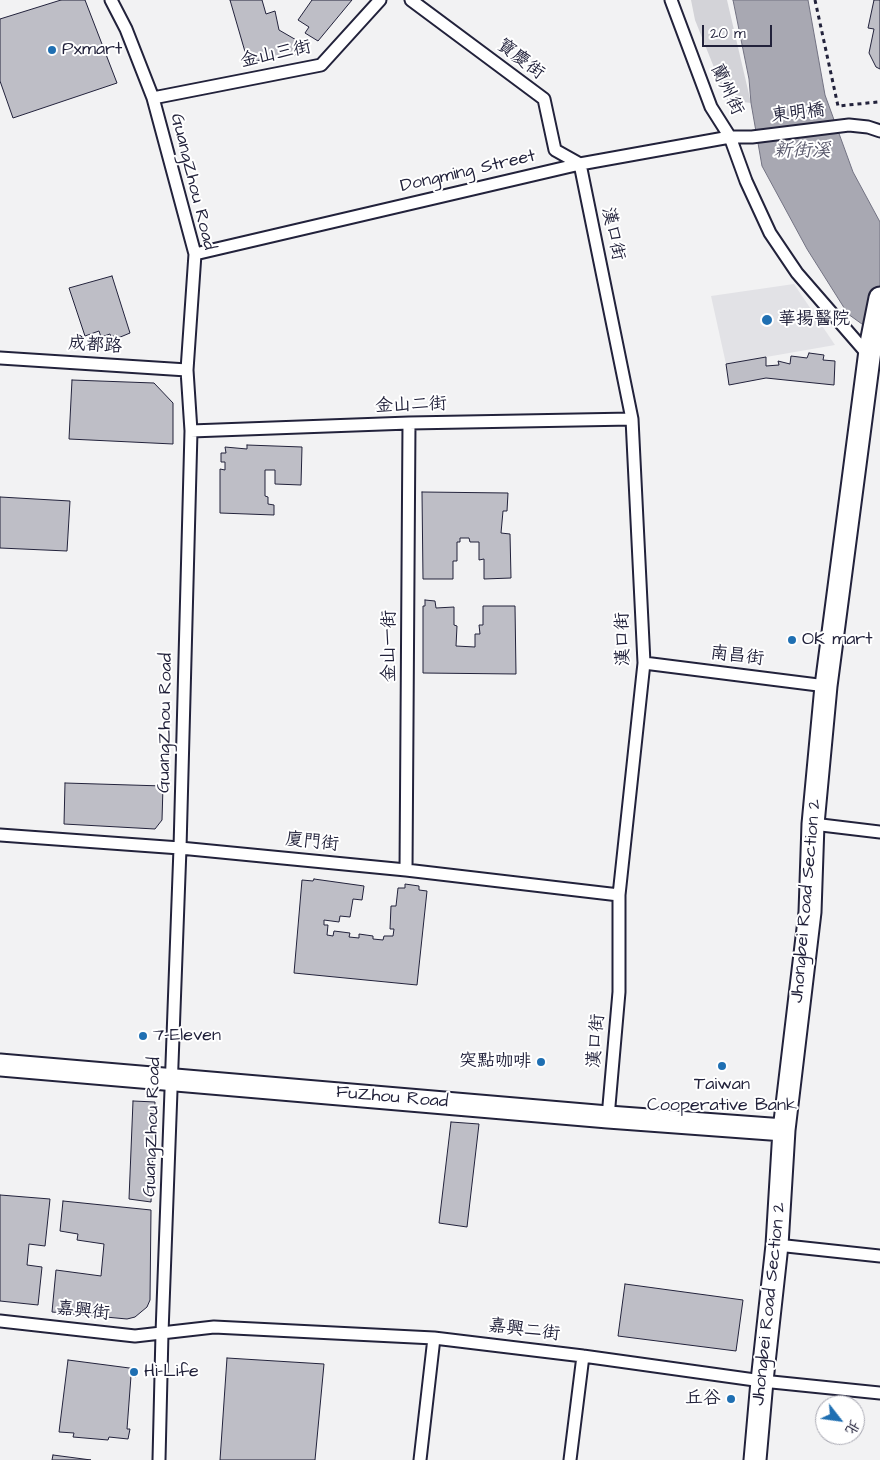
<!DOCTYPE html>
<meta charset="utf-8">
<style>
body{margin:0}
#map{position:relative;width:880px;height:1460px;overflow:hidden;background:#f2f2f3;font-family:"Architects Daughter","LXGW WenKai TC",sans-serif}
canvas{display:block}
.north{position:absolute;left:815px;top:1395px;width:50px;height:50px;box-sizing:border-box;background:#fff;border:1px solid #a7a7b1;border-radius:50%;rotate:120deg;font-size:14px;font-weight:700;line-height:20px;text-align:center;color:#22223b}
.north::after{content:'';display:block;margin:auto;width:18px;height:22px;background:#1f6fb2;clip-path:polygon(50% 0,100% 100%,50% 72%,0 100%)}
.scale{position:absolute;left:702px;top:25px;width:70px;height:22px;box-sizing:border-box;border:2px solid #22223b;border-top:0;padding-left:6px;font-size:15px;line-height:18px;white-space:nowrap;color:#22223b;-webkit-text-stroke:4px #fff;paint-order:stroke}
</style>
<div id="map">
<canvas width="880" height="1460"></canvas>
<div class="north">北</div>
<div class="scale">20 m</div>
</div>
<script>
const ctx = document.querySelector('canvas').getContext('2d');
ctx.lineJoin = 'round';
function paint(path, color) {
  ctx.fillStyle = color;
  ctx.fill(path, 'evenodd');
}
function poly(rows) {
  const path = new Path2D();
  for (const r of rows) {
    path.moveTo(r[0], r[1]);
    for (let i = 2; i < r.length; i += 2) path.lineTo(r[i], r[i + 1]);
  }
  return path;
}
function strokePath(path, color, width, dash) {
  ctx.strokeStyle = color;
  ctx.lineWidth = width;
  ctx.lineCap = dash ? 'butt' : 'round';
  ctx.setLineDash(dash || []);
  ctx.stroke(path);
}
function write(font, color, halo, rows, align = 'center') {
  ctx.font = font + ' "Architects Daughter","LXGW WenKai TC",sans-serif';
  ctx.lineWidth = 4;
  ctx.setLineDash([]);
  ctx.textBaseline = 'middle';
  ctx.strokeStyle = halo;
  ctx.fillStyle = color;
  for (const [text, x, y, turn = 0] of rows) {
    ctx.save();
    ctx.translate(x, y);
    ctx.rotate((+turn || 0) * Math.PI / 180);
    ctx.textAlign = isNaN(turn) ? turn : align;
    if (halo) ctx.strokeText(text, 0, 0);
    ctx.fillText(text, 0, 0);
    ctx.restore();
  }
}
const built = poly([
 [794,284,835,345,726,364,711,296]
]);
const green = poly([
 [691,0,727,0,751,103,727,100,695,20]
]);
const water = poly([
 [733,0,808,0,825,95,853,172,880,222,880,337,848,314,807,249,762,166,751,103,749,79,733,0]
]);
const building = poly([
 [61,0,85,0,117,83,13,118,0,81,0,19,61,0],
 [230,0,262,0,266,14,275,11,279,30,298,41,300,54,248,62,230,0],
 [312,0,352,0,318,41,305,33,309,27,298,20,312,0],
 [874,0,880,0,880,69,876,67,869,53,874,29,868,28,874,0],
 [112,276,130,333,118,338,117,335,111,337,110,334,101,337,99,331,85,336,69,288,112,276],
 [809,353,824,355,823,360,835,361,834,385,766,378,729,385,726,364,766,357,766,366,779,365,778,361,790,364,791,356,807,358,809,353],
 [72,380,154,383,173,403,173,444,69,439,72,380],
 [247,445,302,447,301,485,275,484,275,470,265,470,265,496,268,497,268,504,274,505,274,515,220,513,220,469,225,470,225,462,221,462,221,453,226,453,225,447,247,449,247,445],
 [422,492,508,493,507,511,503,511,501,533,510,534,511,578,484,579,484,559,479,560,479,542,470,542,469,538,460,538,460,542,457,542,457,561,453,561,453,579,423,579,422,492],
 [0,497,70,501,67,551,0,548,0,497],
 [425,600,435,601,436,608,454,607,454,625,457,626,456,646,475,647,475,634,480,634,479,625,483,625,483,606,515,606,516,674,423,673,423,606,425,606,425,600],
 [65,783,163,786,162,820,155,829,64,824,65,783],
 [314,879,364,886,362,900,353,899,350,917,340,916,339,922,324,920,324,925,328,925,327,935,333,936,334,931,350,933,349,937,359,938,359,934,373,936,373,939,383,940,384,936,393,936,394,929,390,929,391,906,396,906,398,888,405,888,405,884,419,886,419,890,427,891,417,985,294,973,302,880,313,881,314,879],
 [133,1101,155,1102,151,1202,129,1199,133,1101],
 [451,1122,479,1124,467,1227,439,1223,451,1122],
 [0,1195,50,1199,45,1246,29,1244,27,1265,42,1267,38,1305,0,1301,0,1195],
 [63,1201,151,1210,150,1300,147,1307,135,1317,127,1319,52,1312,56,1270,101,1276,104,1244,77,1240,78,1234,60,1231,63,1201],
 [625,1284,743,1300,736,1351,618,1336,625,1284],
 [227,1358,324,1364,315,1460,220,1460,227,1358],
 [68,1360,137,1369,136,1377,131,1376,127,1429,130,1429,128,1439,109,1437,108,1440,73,1437,74,1433,59,1432,68,1360],
 [53,1455,91,1460,52,1460,53,1455]
]);
const path = poly([
 [815,0,838,106,878,102]
]);
const service = poly([
 [111,0,126,29,153,98,195,254,187,370,191,431,180,848,162,1333,159,1460],
 [411,0,544,99,555,150,580,164,632,419,644,663,619,895,619,992,608,1117],
 [671,0,711,107,730,137,746,181,770,233,797,273,870,357],
 [153,98,321,65,380,0],
 [195,254,580,164,730,137,752,137,849,125,868,127,880,131],
 [0,358,187,370],
 [191,431,409,423,632,419],
 [644,663,826,686],
 [813,824,880,832],
 [0,835,180,848,406,870,619,895],
 [406,870,409,423],
 [777,1245,880,1256],
 [0,1321,135,1336,214,1327,434,1338,583,1356,762,1381,880,1393],
 [420,1460,434,1338],
 [570,1460,583,1356]
]);
const minor = poly([
 [0,1065,608,1117,784,1130],
 [755,1460,762,1381,777,1245,784,1130,810,912,813,824,826,686,871,343,880,298]
]);
const markers = [
 [52,50,5,"#1f6fb2"],
 [767,320,6,"#1f6fb2"],
 [792,640,5,"#1f6fb2"],
 [143,1036,5,"#1f6fb2"],
 [541,1062,5,"#1f6fb2"],
 [722,1066,5,"#1f6fb2"],
 [134,1372,5,"#1f6fb2"],
 [731,1399,5,"#1f6fb2"]
];
const poiNames = [
 ["Pxmart",62,50],
 ["華揚醫院",778,320],
 ["OK mart",802,640],
 ["7-Eleven",153,1036],
 ["突點咖啡",531,1062,"right"],
 ["Taiwan",722,1085,"center"],
 ["Cooperative Bank",722,1106,"center"],
 ["Hi-Life",144,1372],
 ["丘谷",721,1399,"right"]
];
const streetNames = [
 ["金山三街",276,55,-12],
 ["寶慶街",520,60,37],
 ["蘭州街",726,90,65],
 ["東明橋",798,114,-7],
 ["Dongming Street",468,172,-13],
 ["GuangZhou Road",192,182,76],
 ["漢口街",612,234,78],
 ["成都路",95,346,4],
 ["金山二街",411,406,-2],
 ["漢口街",624,639,-91],
 ["金山一街",390,646,-90],
 ["南昌街",737,657,7],
 ["GuangZhou Road",166,723,-89],
 ["廈門街",312,843,6],
 ["Jhongbei Road Section 2",807,901,-85],
 ["漢口街",597,1041,-85],
 ["FuZhou Road",392,1098,5],
 ["GuangZhou Road",153,1127,-88],
 ["Jhongbei Road Section 2",770,1304,-84],
 ["嘉興街",83,1312,6],
 ["嘉興二街",524,1331,7]
];
const waterNames = [
 ["新街溪",802,152]
];
paint(built, '#e2e2e6');
paint(green, '#d3d3d8');
paint(water, '#a8a8b2');
strokePath(water, '#727282', 1);
paint(building, '#bebec6');
strokePath(building, '#22223b', 1);
strokePath(service, '#22223b', 15);
strokePath(minor, '#22223b', 25);
strokePath(path, '#22223b', 3, [4, 4]);
strokePath(service, '#fff', 11);
strokePath(minor, '#fff', 21);
for (const [x, y, r, color] of markers) {
  const dot = new Path2D();
  dot.arc(x, y, r, 0, 2 * Math.PI);
  ctx.fillStyle = color;
  ctx.fill(dot);
  strokePath(dot, '#fff', 2);
}
write('18px', '#22223b', '#fff', poiNames, 'left');
write('18px', '#22223b', '#fff', streetNames);
write('italic 19px', '#58586b', '#fff', waterNames);
</script>
